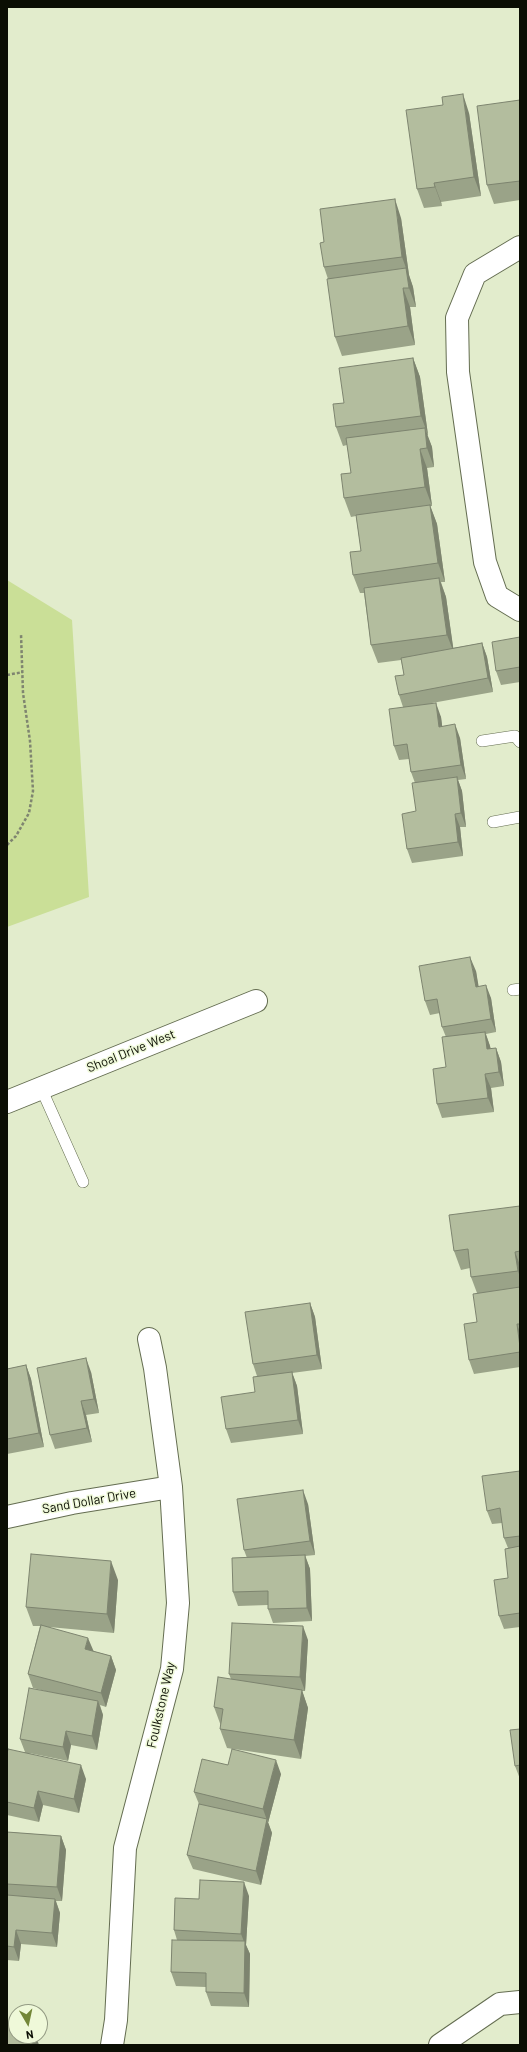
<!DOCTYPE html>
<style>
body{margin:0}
#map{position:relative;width:527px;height:2052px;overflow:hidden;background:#e2eccc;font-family:Barlow,sans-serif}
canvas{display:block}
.frame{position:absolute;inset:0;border:8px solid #0b0e04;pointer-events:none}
.north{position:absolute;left:8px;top:2004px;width:40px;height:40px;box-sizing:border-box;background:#eff9d9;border:1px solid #949b84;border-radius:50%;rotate:171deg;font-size:11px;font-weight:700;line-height:16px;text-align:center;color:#0b0e04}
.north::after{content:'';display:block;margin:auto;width:14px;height:18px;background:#738738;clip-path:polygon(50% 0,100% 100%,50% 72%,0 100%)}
</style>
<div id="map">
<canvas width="527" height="2052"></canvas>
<div class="frame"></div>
<div class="north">N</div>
</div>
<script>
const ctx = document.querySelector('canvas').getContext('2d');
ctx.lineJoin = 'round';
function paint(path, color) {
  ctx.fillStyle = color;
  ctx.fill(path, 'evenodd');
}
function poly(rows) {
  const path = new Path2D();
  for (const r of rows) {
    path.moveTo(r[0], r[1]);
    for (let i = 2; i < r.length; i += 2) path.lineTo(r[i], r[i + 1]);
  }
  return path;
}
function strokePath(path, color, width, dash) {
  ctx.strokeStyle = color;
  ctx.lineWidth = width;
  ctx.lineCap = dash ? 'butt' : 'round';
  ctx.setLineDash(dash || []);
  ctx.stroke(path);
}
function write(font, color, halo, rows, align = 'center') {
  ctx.font = font + ' Barlow,sans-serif';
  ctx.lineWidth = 3;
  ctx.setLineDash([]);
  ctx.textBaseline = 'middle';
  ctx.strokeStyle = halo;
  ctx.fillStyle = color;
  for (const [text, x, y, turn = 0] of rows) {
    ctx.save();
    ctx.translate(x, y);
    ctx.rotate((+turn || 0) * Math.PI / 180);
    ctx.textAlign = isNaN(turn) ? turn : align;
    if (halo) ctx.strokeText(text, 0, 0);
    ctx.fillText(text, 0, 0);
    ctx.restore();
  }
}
const green = poly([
 [7,580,72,620,89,897,7,927]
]);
const path = poly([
 [7,675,23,672],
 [7,845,16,836,29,813,33,791,30,741,23,693,21,634]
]);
const lane = poly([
 [482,741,515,736,520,742],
 [493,822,520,817],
 [513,990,520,989],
 [41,1088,83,1182]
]);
const street = poly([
 [520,247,475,274,457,318,458,372,485,562,497,596,520,610],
 [7,1102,256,1001],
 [7,1517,72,1503,171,1487],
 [112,2045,116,2020,125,1848,172,1669,178,1603,171,1487,155,1368,149,1339],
 [440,2045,500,2004,520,2002]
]);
const wall = poly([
 [520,100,520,200,494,204,487,185],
 [469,113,481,196,441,202,442,206,424,208,417,189],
 [401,218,409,275,413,287,416,307,410,307,415,345,342,356,335,337,328,279,324,267,324,242],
 [413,358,420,377,428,435,427,435,432,447,434,467,427,468,432,506,430,506,437,524,445,582,441,582,446,597,453,648,482,643,487,657,493,692,432,703,441,717,442,726,460,738,466,779,458,780,462,791,466,827,460,827,463,856,412,863,407,849,416,811,415,783,411,772,409,759,399,760,394,746,403,707,399,695,404,675,401,660,378,663,371,645,364,593,360,593,353,575,361,551,356,516,351,517,344,498,351,473,347,445,343,446,336,427,344,403],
 [520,637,520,682,501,685,496,671],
 [476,971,478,986,491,998,496,1032,486,1034,491,1049,496,1048,501,1062,504,1086,491,1088,494,1112,442,1118,437,1104,446,1067,446,1037,442,1027,440,1013,430,1015,425,1001],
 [520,1206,520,1367,474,1374,469,1360,477,1322,477,1293,471,1277,470,1268,461,1270,454,1251],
 [310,1303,315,1317,322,1369,292,1373,297,1386,303,1434,231,1443,226,1429,255,1392,257,1376,253,1364],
 [26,1365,31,1379,44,1447,7,1454,7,1369],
 [91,1372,99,1413,86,1415,92,1442,55,1449,50,1435],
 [520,1471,520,1627,504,1629,499,1616,508,1578,508,1548,504,1538,502,1523,492,1524,487,1511],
 [308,1504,315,1555,305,1556,310,1569,312,1621,273,1623,268,1609,268,1605,238,1606,233,1592,247,1558,244,1550],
 [118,1580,114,1633,49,1627,93,1651,111,1656,116,1670,106,1707,100,1705,103,1715,97,1750,71,1745,68,1761,29,1753,86,1779,79,1813,43,1805,39,1822,7,1815,7,1754,25,1752,20,1739,53,1693,33,1688,28,1674,40,1626,33,1626,26,1607],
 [308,1640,305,1691,302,1691,308,1708,301,1759,227,1748,220,1729,221,1726,214,1707,231,1679,229,1674],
 [520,1729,520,1779,515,1766],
 [228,1765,281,1774,268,1823,272,1833,261,1885,193,1869,187,1855,199,1804,194,1792],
 [7,1832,61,1836,66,1850,62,1901,56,1901,60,1913,57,1947,21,1944,19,1961,7,1960],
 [249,1896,246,1945,250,1954,249,2007,211,2006,206,1992,206,1987,176,1986,171,1972,177,1940,174,1930,199,1899]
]);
const shadedWall = poly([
 [463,94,469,113,481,196,474,177],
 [434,183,441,202,442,206,435,187],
 [395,199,401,218,409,275,413,287,416,307,409,288,406,268,402,257],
 [403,288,410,307,415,345,408,326],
 [413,358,420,377,428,435,421,416],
 [425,428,432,447,434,467,427,448],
 [420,449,427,468,432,506,425,487],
 [430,505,437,524,445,582,438,563],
 [439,578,446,597,454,653,447,635],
 [482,643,487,657,493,692,488,678],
 [436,703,441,717,444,740,439,727],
 [455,724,460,738,466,779,461,765],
 [457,777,462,791,466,827,461,813],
 [455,814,460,827,463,856,458,842],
 [470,957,476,971,481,1000,476,987],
 [486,985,491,998,496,1032,491,1019],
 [485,1032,490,1046,492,1063,487,1049],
 [496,1048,501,1062,504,1086,499,1072],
 [485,1074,491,1088,494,1112,488,1098],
 [515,1252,520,1265,520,1277,518,1271],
 [310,1303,315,1317,322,1369,317,1355],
 [517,1324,520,1333,520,1347],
 [86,1358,91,1372,99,1413,94,1399],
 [26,1365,31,1379,44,1447,39,1433],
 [292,1372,297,1386,303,1434,298,1420],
 [81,1401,86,1415,92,1442,87,1428],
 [303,1490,308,1504,315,1555,310,1541],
 [305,1555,310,1569,312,1621,307,1608],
 [111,1561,118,1580,114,1633,107,1614],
 [303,1626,308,1640,305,1691,300,1677],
 [88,1638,94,1652,85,1649],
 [111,1656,116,1670,106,1707,101,1693],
 [302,1690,308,1708,301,1759,294,1740],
 [98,1701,103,1715,97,1750,92,1736],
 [66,1731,71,1745,68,1761,63,1747],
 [276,1760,281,1774,268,1823,263,1809],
 [81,1765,86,1779,79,1813,74,1799],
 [38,1791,43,1805,39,1822,34,1808],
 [267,1819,272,1833,261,1885,256,1871],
 [61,1836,66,1850,62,1901,57,1887],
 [244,1882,249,1896,246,1945,250,1954,249,2007,244,1993,245,1944,241,1934],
 [55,1899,60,1913,57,1947,52,1933],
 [16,1930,21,1944,19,1961,14,1947],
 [33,2036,36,2036,39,2045,31,2045]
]);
const building = poly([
 [463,94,474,177,434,183,435,187,417,189,406,110,443,105,442,97,463,94],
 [520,100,520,181,487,185,477,106,520,100],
 [395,199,402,257,324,267,320,243,324,242,320,209,395,199],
 [406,268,409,288,403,288,408,326,335,337,327,279,406,268],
 [413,358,421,416,336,427,333,404,344,403,339,368,413,358],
 [425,428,427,448,420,449,425,487,344,498,341,474,351,473,346,438,425,428],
 [430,505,438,563,353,575,350,552,361,551,356,515,430,505],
 [439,578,447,635,371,645,364,588,439,578],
 [520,637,520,667,496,671,492,642,520,637],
 [482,643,488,678,399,695,395,676,404,675,401,658,482,643],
 [436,703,439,727,455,724,461,765,411,772,407,744,394,746,389,709,436,703],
 [457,777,461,813,455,814,458,842,407,849,402,814,416,811,412,783,457,777],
 [470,957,476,987,486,985,491,1019,442,1027,437,999,425,1001,419,966,470,957],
 [485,1032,487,1049,496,1048,499,1072,485,1074,488,1098,437,1104,433,1069,446,1067,442,1037,485,1032],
 [520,1206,520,1251,515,1252,518,1271,471,1277,468,1249,454,1251,449,1215,520,1206],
 [520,1287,520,1324,517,1324,520,1347,520,1352,469,1360,464,1324,477,1322,473,1294,520,1287],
 [310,1303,317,1355,253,1364,245,1312,310,1303],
 [86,1358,94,1399,81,1401,87,1428,50,1435,37,1368,86,1358],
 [26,1365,39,1433,7,1439,7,1369,26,1365],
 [292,1372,298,1420,226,1429,221,1397,255,1392,253,1377,292,1372],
 [520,1471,520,1536,504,1538,500,1508,487,1511,482,1476,520,1471],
 [303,1490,310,1541,244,1550,237,1499,303,1490],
 [520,1546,520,1613,499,1616,494,1580,508,1578,505,1549,520,1546],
 [31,1554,111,1561,107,1614,26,1607,31,1554],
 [305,1555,307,1608,268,1609,268,1591,233,1592,232,1558,305,1555],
 [232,1623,303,1626,300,1677,229,1674,232,1623],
 [41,1625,88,1638,85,1649,111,1656,101,1693,28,1674,41,1625],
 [218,1677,302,1690,294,1740,220,1729,223,1709,214,1707,218,1677],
 [29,1688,98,1701,92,1736,66,1731,63,1747,20,1739,29,1688],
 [520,1729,520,1765,515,1766,510,1730,520,1729],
 [8,1749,81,1765,74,1799,38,1791,34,1808,7,1802,7,1754,8,1749],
 [232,1749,276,1760,263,1809,194,1792,202,1759,228,1765,232,1749],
 [199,1804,267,1819,256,1871,187,1855,199,1804],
 [7,1832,61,1836,57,1887,7,1884,7,1832],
 [200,1880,244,1882,241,1934,174,1930,175,1898,199,1899,200,1880],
 [7,1895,55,1899,52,1933,16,1930,14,1947,7,1946,7,1895],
 [172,1940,245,1941,244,1993,206,1992,206,1973,171,1972,172,1940],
 [7,2025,16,2027,16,2036,33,2036,31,2045,7,2045,7,2025]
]);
const streetNames = [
 ["Shoal Drive West",131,1051,-22],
 ["Sand Dollar Drive",89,1501,-10],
 ["Foulkstone Way",161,1705,-77]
];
paint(green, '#cadf97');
strokePath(lane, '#646d51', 12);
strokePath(street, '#646d51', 24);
strokePath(path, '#7f8570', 2.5, [3, 2]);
strokePath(lane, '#fff', 11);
strokePath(street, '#fff', 22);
paint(wall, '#9aa388');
paint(shadedWall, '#7d846f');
paint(building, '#b3bd9e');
strokePath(building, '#7d846f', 1);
write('13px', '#0b0e04', '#eff9d9', streetNames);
</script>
